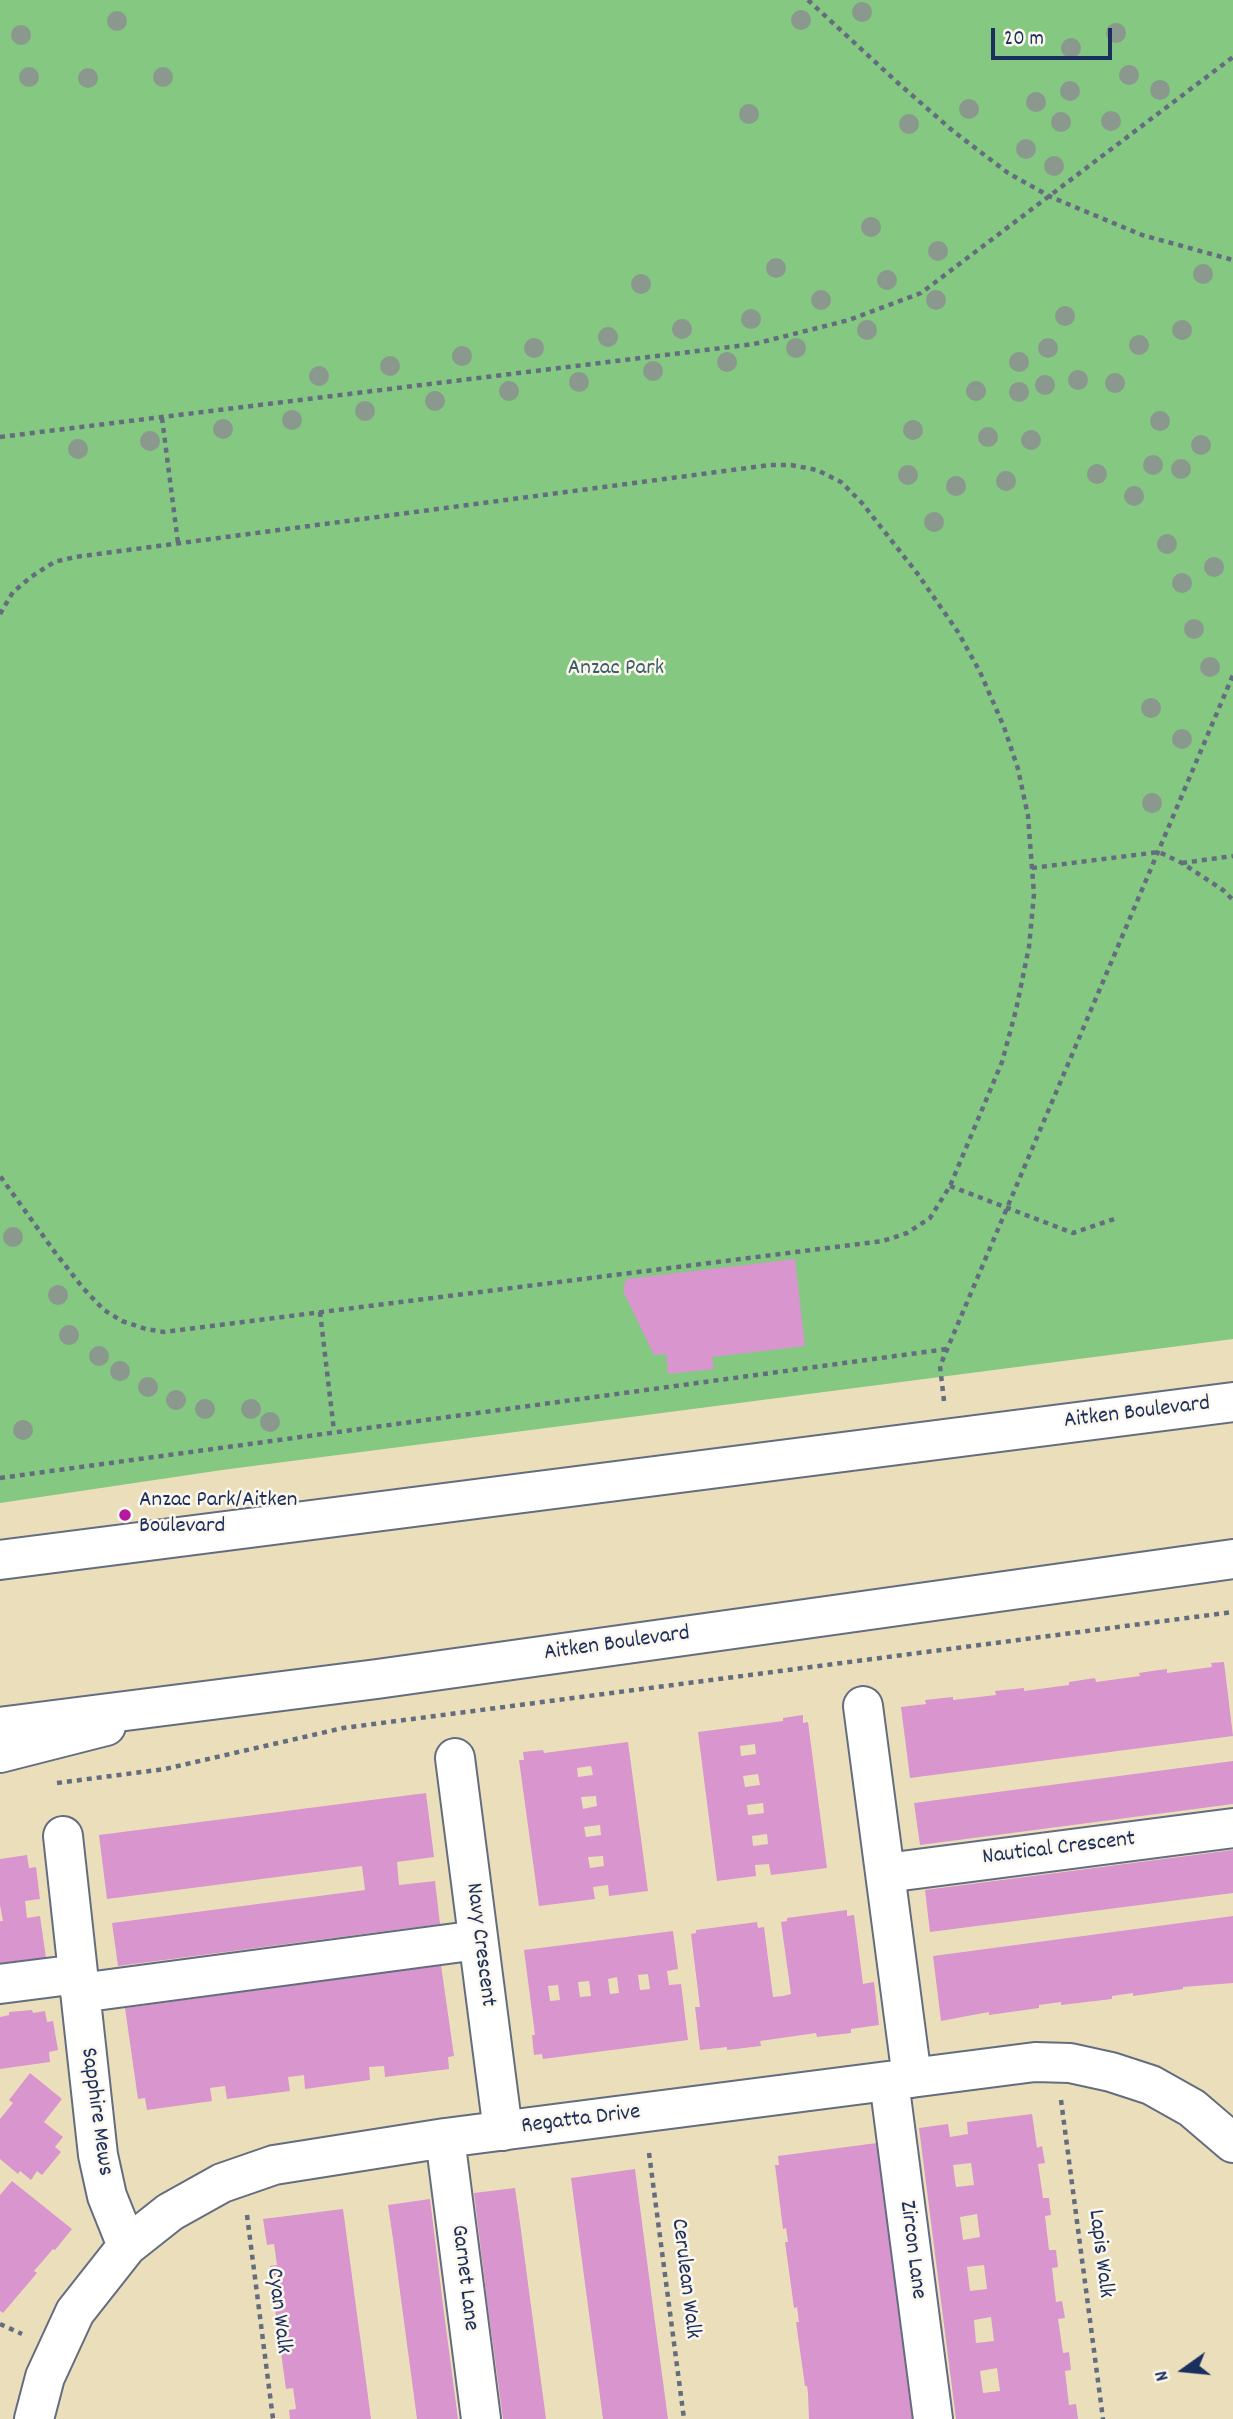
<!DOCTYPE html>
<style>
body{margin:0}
#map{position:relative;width:1233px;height:2419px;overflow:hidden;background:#ebdfbb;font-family:Dekko,sans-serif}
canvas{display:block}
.north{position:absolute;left:1149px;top:2335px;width:70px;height:70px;-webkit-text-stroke:5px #fbf7ec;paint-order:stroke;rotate:255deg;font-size:19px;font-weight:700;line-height:28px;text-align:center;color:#1b2f5e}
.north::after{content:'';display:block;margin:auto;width:24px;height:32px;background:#1b2f5e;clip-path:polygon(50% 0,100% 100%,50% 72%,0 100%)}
.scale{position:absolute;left:991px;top:28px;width:121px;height:32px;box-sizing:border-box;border:4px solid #1b2f5e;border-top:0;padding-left:9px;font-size:21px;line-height:24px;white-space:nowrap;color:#1b2f5e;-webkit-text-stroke:5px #fbf7ec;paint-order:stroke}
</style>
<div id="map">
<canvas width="1233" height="2419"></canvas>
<div class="north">N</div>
<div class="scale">20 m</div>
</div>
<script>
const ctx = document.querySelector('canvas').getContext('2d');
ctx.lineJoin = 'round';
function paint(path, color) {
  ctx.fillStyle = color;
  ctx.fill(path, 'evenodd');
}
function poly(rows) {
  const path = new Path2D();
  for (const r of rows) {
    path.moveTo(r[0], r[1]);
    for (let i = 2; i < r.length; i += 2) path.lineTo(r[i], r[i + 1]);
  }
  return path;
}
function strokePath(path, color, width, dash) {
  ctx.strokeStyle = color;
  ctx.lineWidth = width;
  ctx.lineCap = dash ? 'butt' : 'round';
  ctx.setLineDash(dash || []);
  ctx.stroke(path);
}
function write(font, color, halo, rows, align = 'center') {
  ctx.font = font + ' Dekko,sans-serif';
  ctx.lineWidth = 5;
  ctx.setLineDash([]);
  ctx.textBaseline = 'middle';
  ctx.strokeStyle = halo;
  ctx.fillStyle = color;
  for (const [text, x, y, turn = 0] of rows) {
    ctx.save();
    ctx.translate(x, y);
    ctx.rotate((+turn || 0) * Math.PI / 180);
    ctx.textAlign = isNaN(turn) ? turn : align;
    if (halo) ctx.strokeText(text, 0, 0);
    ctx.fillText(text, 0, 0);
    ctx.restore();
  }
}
const green = poly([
 [0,0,1233,0,1233,1339,222,1470,0,1503]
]);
const building = poly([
 [795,1259,805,1346,712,1357,714,1369,668,1374,666,1354,654,1355,623,1291,626,1279],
 [1224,1662,1233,1736,910,1778,901,1707,926,1704,925,1700,953,1697,953,1700,996,1695,995,1691,1024,1688,1024,1691,1069,1685,1069,1682,1095,1678,1096,1682,1140,1676,1139,1673,1152,1671,1167,1669,1167,1673,1212,1667,1211,1663],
 [803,1715,803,1723,808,1722,827,1868,771,1875,769,1864,755,1865,756,1876,717,1881,698,1732,783,1721,783,1718],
 [755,1744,756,1754,741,1756,740,1746],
 [758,1774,760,1785,745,1787,743,1776],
 [763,1803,764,1813,748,1815,747,1805],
 [767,1834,768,1844,753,1846,752,1836],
 [628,1742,648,1891,609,1896,608,1885,593,1887,595,1899,539,1906,519,1760,524,1760,523,1752,543,1750,544,1753],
 [591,1766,593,1775,578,1777,577,1768],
 [596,1796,597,1806,583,1809,581,1797],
 [600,1825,601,1835,586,1837,584,1827],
 [603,1856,604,1866,590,1868,588,1857],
 [1233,1761,1233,1804,920,1845,914,1803],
 [426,1793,434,1857,397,1862,399,1885,435,1881,440,1924,118,1966,112,1923,365,1890,362,1866,107,1899,99,1835],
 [1233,1850,1233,1893,930,1932,925,1890],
 [27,1855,29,1868,36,1867,40,1899,25,1901,27,1918,40,1916,46,1958,0,1964,0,1921,3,1921,0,1905,0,1859],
 [847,1910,847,1916,854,1915,863,1984,874,1982,879,2025,851,2029,851,2033,817,2037,816,2033,760,2041,761,2046,727,2050,727,2047,700,2050,695,2007,700,2007,691,1934,696,1933,696,1930,757,1922,758,1928,764,1927,773,1997,783,1996,791,1994,781,1922,787,1921,787,1918],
 [1233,1916,1233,1983,1183,1987,1183,1989,1133,1996,1133,1993,1112,1996,1112,1999,1061,2005,1061,2002,1039,2005,1039,2008,989,2015,989,2012,978,2014,941,2021,933,1956],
 [673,1931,678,1969,667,1971,669,1985,681,1984,688,2040,543,2059,542,2054,534,2055,532,2035,535,2035,524,1950],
 [648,1974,650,1989,640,1990,638,1975],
 [617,1977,619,1993,610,1994,608,1979],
 [589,1981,591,1996,580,1997,578,1982],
 [558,1985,560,2000,550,2001,548,1986],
 [441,1965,454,2056,448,2057,449,2069,385,2077,384,2066,369,2067,370,2080,305,2089,304,2075,297,2076,288,2077,290,2091,227,2099,225,2086,210,2088,212,2101,147,2110,145,2098,138,2099,125,2008],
 [32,2010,33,2013,45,2011,47,2022,53,2021,58,2050,49,2052,50,2062,0,2069,0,2017,9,2015,9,2012],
 [30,2073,62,2099,44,2122,63,2137,55,2147,61,2152,42,2175,37,2171,31,2180,20,2171,18,2174,0,2159,0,2119,13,2103,9,2100],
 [1032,2114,1037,2148,1042,2146,1045,2163,1038,2164,1043,2198,1049,2198,1051,2215,1045,2216,1049,2250,1056,2250,1058,2267,1052,2268,1056,2302,1062,2301,1065,2318,1058,2319,1063,2353,1069,2352,1071,2370,1065,2371,1069,2405,1076,2404,1078,2419,956,2419,919,2128,948,2124,950,2137,968,2134,967,2122],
 [971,2163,974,2185,956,2187,953,2165],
 [977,2214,980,2237,963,2240,960,2217],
 [984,2265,987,2289,970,2291,967,2267],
 [991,2317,994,2341,976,2343,974,2320],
 [997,2368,1000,2391,983,2393,980,2371],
 [877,2143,913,2419,809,2419,808,2393,807,2386,805,2386,796,2322,799,2322,797,2307,794,2308,785,2242,788,2242,786,2228,783,2229,775,2165,779,2165,778,2156],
 [635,2169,654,2315,668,2419,603,2419,571,2178],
 [12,2181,72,2229,55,2250,53,2249,34,2271,37,2273,3,2313,0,2311,0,2195],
 [515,2188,520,2223,546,2419,503,2419,487,2300,474,2193],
 [430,2199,443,2305,458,2419,417,2419,393,2239,388,2205],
 [343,2209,371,2419,290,2419,289,2410,296,2409,293,2388,286,2389,279,2338,286,2337,284,2316,276,2316,270,2266,277,2265,274,2244,267,2245,263,2219]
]);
const path = poly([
 [808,0,898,83,953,131,1008,173,1051,197,1142,235,1233,260],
 [162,418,178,543],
 [0,437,754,344,849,320,921,293,1233,57],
 [0,614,13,592,31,577,54,562,75,557,770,465,791,465,817,470,841,482,862,503,917,573,958,632,980,672,1004,727,1018,769,1028,816,1034,894,1029,947,1016,1010,1002,1062,950,1186,930,1218,907,1233,883,1241,164,1332,146,1329,122,1321,104,1310,83,1288,54,1251,0,1176],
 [1182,863,1233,856],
 [1032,868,1159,852,1182,863,1223,890,1233,900],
 [950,1186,1073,1233,1117,1218],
 [320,1312,334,1431],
 [944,1401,940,1366,1233,675],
 [0,1478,947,1349],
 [57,1783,165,1769,343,1728,1233,1612],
 [1061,2100,1103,2419],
 [649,2153,684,2419],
 [247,2215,273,2419],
 [0,2324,22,2334]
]);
const minor = poly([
 [863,1706,912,2078],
 [0,1753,106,1726],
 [455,1758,503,2131],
 [63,1836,98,2155,107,2196,127,2246],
 [886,1873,1233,1828],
 [0,1984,78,1974],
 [80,1993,478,1940],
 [889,2081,933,2419],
 [445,2138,481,2419],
 [34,2419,45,2377,75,2312,127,2246,170,2212,222,2183,274,2165,445,2138,1035,2062,1070,2063,1111,2072,1151,2085,1192,2108,1233,2143]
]);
const major = poly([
 [0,1560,1233,1402],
 [0,1727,377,1679,1233,1559]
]);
const trees = [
 [862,12],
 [801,20],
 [117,21],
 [1116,33],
 [21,35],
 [1071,48],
 [1129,75],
 [29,77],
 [163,77],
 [88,78],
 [1160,90],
 [1070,91],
 [1036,102],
 [969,109],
 [749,114],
 [1111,121],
 [1061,122],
 [909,124],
 [1026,149],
 [1054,166],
 [871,227],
 [938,251],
 [776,268],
 [1203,274],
 [887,280],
 [641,284],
 [821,300],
 [936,300],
 [1065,316],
 [751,319],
 [682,329],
 [867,330],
 [1182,330],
 [608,337],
 [1139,345],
 [534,348],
 [796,348],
 [1048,348],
 [462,356],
 [727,362],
 [1019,362],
 [390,366],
 [653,371],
 [319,376],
 [1078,380],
 [579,382],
 [1115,383],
 [1045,385],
 [509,391],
 [976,391],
 [1019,392],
 [435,401],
 [365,411],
 [292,420],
 [1160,421],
 [223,429],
 [913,430],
 [988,437],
 [1031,440],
 [150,441],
 [1201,445],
 [78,449],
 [1153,465],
 [1181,469],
 [1097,474],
 [908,475],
 [1006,481],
 [956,486],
 [1134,496],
 [934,522],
 [1167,544],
 [1214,567],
 [1182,583],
 [1194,629],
 [1210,667],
 [1151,708],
 [1182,739],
 [1152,803],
 [13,1237],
 [58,1295],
 [69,1335],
 [99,1356],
 [120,1371],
 [148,1387],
 [176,1400],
 [205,1409],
 [251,1409],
 [270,1422],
 [23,1430]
];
const markers = [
 [125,1515,7,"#b5179e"]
];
const parkNames = [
 ["Anzac Park",616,670]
];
const streetNames = [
 ["Aitken Boulevard",1137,1414,-7],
 ["Aitken Boulevard",617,1645,-8],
 ["Nautical Crescent",1059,1850,-7],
 ["Navy Crescent",479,1945,83],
 ["Sapphire Mews",95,2112,82],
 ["Regatta Drive",581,2121,-7],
 ["Zircon Lane",911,2250,83],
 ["Lapis Walk",1099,2254,83],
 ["Garnet Lane",463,2278,83],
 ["Cerulean Walk",684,2279,83],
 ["Cyan Walk",277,2311,83]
];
const poiNames = [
 ["Anzac Park/Aitken",139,1502],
 ["Boulevard",139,1528]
];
paint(green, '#84c881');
paint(building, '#d995ce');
strokePath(minor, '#646d7f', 42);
strokePath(major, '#646d7f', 42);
strokePath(path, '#646d7f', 4.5, [5, 5]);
strokePath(minor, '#fff', 38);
strokePath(major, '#fff', 38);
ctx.fillStyle = '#8a988d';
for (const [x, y] of trees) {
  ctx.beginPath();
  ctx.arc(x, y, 10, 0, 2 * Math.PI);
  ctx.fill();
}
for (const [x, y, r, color] of markers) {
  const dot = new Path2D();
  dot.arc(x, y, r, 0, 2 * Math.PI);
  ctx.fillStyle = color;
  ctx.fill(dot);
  strokePath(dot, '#fbf7ec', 2.5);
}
write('23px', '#3a5d68', '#fbf7ec', parkNames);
write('23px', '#1b2f5e', '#fbf7ec', streetNames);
write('23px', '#1b2f5e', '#fbf7ec', poiNames, 'left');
</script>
